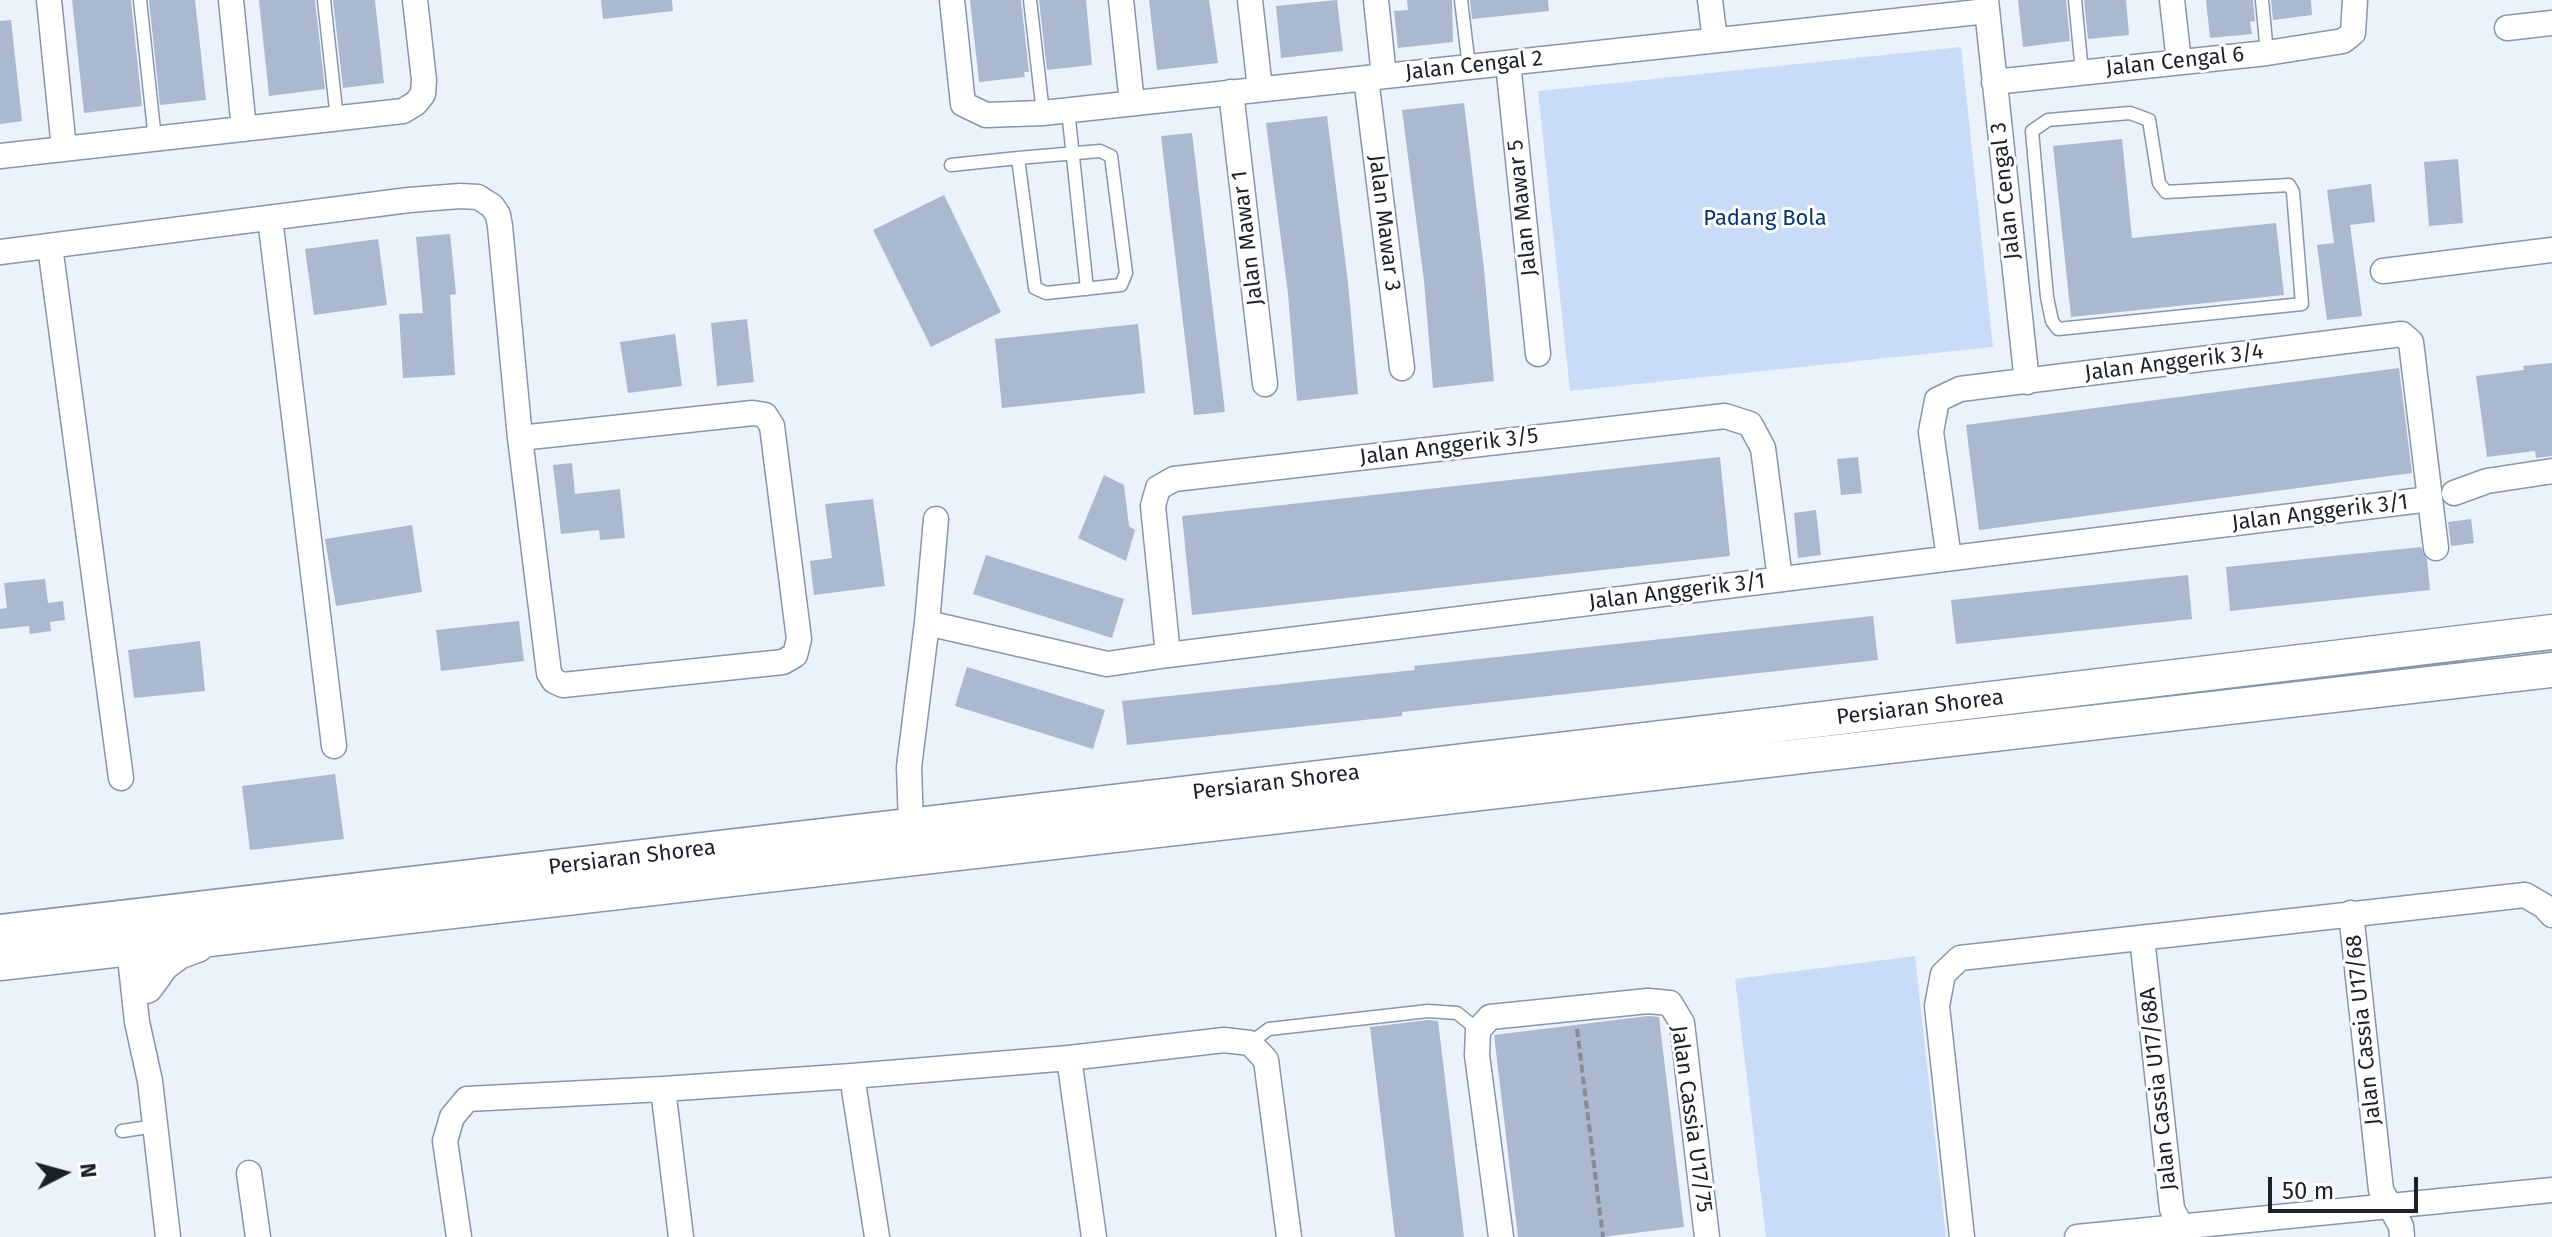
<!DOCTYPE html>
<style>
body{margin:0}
#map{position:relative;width:2552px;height:1237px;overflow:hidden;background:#ecf2fb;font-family:"Fira Sans",sans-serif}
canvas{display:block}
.north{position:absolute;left:24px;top:1133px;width:80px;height:80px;-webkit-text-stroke:6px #fff;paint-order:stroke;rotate:84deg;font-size:22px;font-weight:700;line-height:32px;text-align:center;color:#1b2129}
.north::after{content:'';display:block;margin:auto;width:28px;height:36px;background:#1b2129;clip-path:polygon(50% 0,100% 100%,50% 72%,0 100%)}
.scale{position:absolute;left:2268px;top:1177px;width:150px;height:36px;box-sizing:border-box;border:4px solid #1b2129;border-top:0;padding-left:10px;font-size:24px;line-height:28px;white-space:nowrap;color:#1b2129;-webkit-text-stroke:6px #fff;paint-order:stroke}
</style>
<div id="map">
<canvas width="2552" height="1237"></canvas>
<div class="north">N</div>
<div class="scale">50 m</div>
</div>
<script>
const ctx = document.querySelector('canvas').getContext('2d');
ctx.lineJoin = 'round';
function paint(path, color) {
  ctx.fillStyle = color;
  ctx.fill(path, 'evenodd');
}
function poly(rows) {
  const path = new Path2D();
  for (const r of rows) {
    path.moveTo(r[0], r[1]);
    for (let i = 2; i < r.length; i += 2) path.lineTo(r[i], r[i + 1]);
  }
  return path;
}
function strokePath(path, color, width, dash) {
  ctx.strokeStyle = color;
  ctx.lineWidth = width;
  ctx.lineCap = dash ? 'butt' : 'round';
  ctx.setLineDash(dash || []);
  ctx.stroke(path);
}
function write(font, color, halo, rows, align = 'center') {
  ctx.font = font + ' "Fira Sans",sans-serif';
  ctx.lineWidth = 6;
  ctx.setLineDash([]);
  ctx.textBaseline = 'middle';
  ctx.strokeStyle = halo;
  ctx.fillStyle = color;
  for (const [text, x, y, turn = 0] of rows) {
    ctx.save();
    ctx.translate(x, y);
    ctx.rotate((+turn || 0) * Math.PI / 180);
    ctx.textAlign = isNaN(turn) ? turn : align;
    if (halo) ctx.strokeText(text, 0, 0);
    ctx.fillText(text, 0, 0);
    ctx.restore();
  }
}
const green = poly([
 [1961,47,1993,347,1570,391,1538,91],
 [1915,956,1946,1237,1766,1237,1735,979]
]);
const building = poly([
 [72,0,131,0,142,106,84,113],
 [149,0,195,0,206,100,160,105],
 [259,0,315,0,325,89,269,96],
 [333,0,375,0,384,83,343,88],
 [601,0,672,0,673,11,603,19],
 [970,0,1021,0,1029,72,1024,72,1025,77,979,82],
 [1039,0,1086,0,1092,65,1047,70],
 [1149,0,1209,0,1218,63,1157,70],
 [1337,0,1343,51,1281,58,1276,6],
 [1407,0,1452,0,1453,42,1398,48,1394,11,1408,10],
 [1470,0,1548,0,1549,11,1472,19],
 [2018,0,2066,0,2070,41,2023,47],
 [2084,0,2126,0,2129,35,2088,39],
 [2206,0,2253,0,2255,21,2250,22,2252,34,2210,38],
 [2271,0,2311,0,2312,15,2273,20],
 [11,20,22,121,0,124,0,21],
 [1464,103,1484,269,1494,381,1433,388,1424,281,1402,110],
 [1327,116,1348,282,1358,394,1297,401,1288,294,1266,123],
 [1192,133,1225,412,1194,415,1161,136],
 [2122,139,2132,238,2276,223,2284,295,2071,317,2053,146],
 [2458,159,2463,223,2429,226,2424,162],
 [2371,184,2375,222,2350,225,2362,316,2327,320,2317,245,2334,243,2327,190],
 [944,195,1001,312,931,347,873,230],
 [450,234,456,294,450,295,455,375,403,378,399,314,423,313,416,237],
 [378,239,387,305,314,315,305,249],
 [747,319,754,382,717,386,711,323],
 [1138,324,1145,393,1002,408,995,339],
 [675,334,682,386,628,393,620,342],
 [2552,363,2552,456,2536,458,2535,451,2487,457,2476,376,2524,370,2523,366],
 [2399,368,2412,473,1979,530,1966,425],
 [1720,457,1730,556,1192,615,1182,516],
 [1858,457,1862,493,1841,495,1837,459],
 [572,463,575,494,620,489,625,538,600,540,599,530,561,534,553,465],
 [1104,475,1124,485,1129,526,1135,530,1126,561,1078,538],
 [873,499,885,586,814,595,810,561,832,558,825,504],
 [1816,510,1821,555,1798,558,1794,513],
 [2471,519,2474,543,2451,546,2448,522],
 [412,525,422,592,336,606,325,539],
 [2421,547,2427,559,2430,590,2230,611,2226,567],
 [986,555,1124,599,1112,638,973,594],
 [2188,575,2192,619,1956,644,1951,600],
 [45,579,48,603,63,601,65,620,50,622,51,631,30,634,29,626,0,629,0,609,7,608,4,583],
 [1873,616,1878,660,1402,712,1402,716,1127,745,1122,701,1415,670,1414,666],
 [519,621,524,661,441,671,436,630],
 [200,641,205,691,134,698,128,650],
 [967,667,1105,710,1093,749,955,706],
 [335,774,344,839,250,850,242,786],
 [1648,1016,1659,1017,1684,1227,1602,1237,1518,1237,1494,1035],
 [1428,1020,1438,1021,1464,1237,1395,1237,1370,1027]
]);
const path = poly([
 [1577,1029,1603,1237]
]);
const service = poly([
 [140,0,155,139],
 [324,0,337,119],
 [1030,0,1043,113],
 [1461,0,1469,67],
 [2075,0,2082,72],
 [2262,0,2267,53],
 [1068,110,1087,289],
 [2130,113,2149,120,2159,183,2166,192,2289,185,2293,192,2302,304,2058,329,2052,321,2047,297,2032,131,2048,120,2130,113],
 [951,165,1018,158,1100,151,1111,156,1126,273,1121,285,1046,293,1035,288,1018,158],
 [1250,1043,1269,1029,1428,1011,1457,1013,1478,1030],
 [122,1131,155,1126]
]);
const minor = poly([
 [49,0,64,149],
 [231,0,244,129],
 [952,0,963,104,986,115,1043,113,1987,11],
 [1121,0,1132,103],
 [1250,0,1260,89],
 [1376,0,1384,76],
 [1710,0,1715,40],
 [1986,0,2027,382],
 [2172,0,2179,62],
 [2507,28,2552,23],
 [1508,63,1538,354],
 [1366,78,1402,368],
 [1994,82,2267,53,2343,41,2353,33,2355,0],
 [1231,92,1265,384],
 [0,156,403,111,416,103,423,94,424,80,415,0],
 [270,218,334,746],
 [50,246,121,778],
 [0,252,409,200,460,196,478,197,492,206,498,215,500,226,520,438,549,673,554,681,563,685,783,662,795,655,799,639,772,426,765,415,753,413,520,438],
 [2383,271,2552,250],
 [2454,493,2487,481,2552,471],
 [1949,558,1931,432,1937,400,1960,389,2402,334,2411,342,2436,548],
 [927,623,1107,664,1168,655,2430,499],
 [1168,655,1153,506,1158,488,1174,479,1725,416,1750,424,1763,448,1780,579],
 [911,825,909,767,927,623,936,519],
 [2351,913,2381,1190,2401,1226,2402,1237],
 [2142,938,2172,1209,2187,1237],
 [129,948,137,1022,150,1081,168,1237],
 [1069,1058,1094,1237],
 [852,1076,877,1237],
 [663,1089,681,1237],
 [249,1173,258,1237],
 [459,1237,445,1141,452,1117,467,1099,663,1089,852,1076,1069,1058,1224,1040,1250,1043,1266,1060,1289,1237],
 [1501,1237,1477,1055,1478,1030,1490,1017,1648,1001,1670,1003,1682,1023,1707,1237],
 [1962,1237,1937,1006,1943,974,1960,958,2525,895,2544,906,2552,915],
 [2077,1237,2552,1190]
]);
const secondary = poly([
 [0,932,1731,730,2552,632],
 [0,963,2552,670],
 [146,986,162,964,178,952,197,945]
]);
const streetNames = [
 ["Jalan Cengal 6",2175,62,-6],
 ["Jalan Cengal 2",1474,66,-6],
 ["Jalan Cengal 3",2006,191,-96],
 ["Jalan Mawar 5",1523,208,-96],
 ["Jalan Mawar 3",1384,223,83],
 ["Jalan Mawar 1",1248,238,-97],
 ["Jalan Anggerik 3/4",2174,363,-7],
 ["Jalan Anggerik 3/5",1449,447,-7],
 ["Jalan Anggerik 3/1",2320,513,-7],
 ["Jalan Anggerik 3/1",1677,592,-7],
 ["Persiaran Shorea",1920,708,-7],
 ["Persiaran Shorea",1276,783,-7],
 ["Persiaran Shorea",632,858,-7],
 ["Jalan Cassia U17/68",2364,1030,-96],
 ["Jalan Cassia U17/68A",2159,1089,-96],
 ["Jalan Cassia U17/75",1691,1119,82]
];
const parkNames = [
 ["Padang Bola",1765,219]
];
paint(green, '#c9dcf7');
paint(building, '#aab9cf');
strokePath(service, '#8796ab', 15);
strokePath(minor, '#8796ab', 27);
strokePath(secondary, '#8796ab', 37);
strokePath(path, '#868c94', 4, [8, 4]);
strokePath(service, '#fff', 12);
strokePath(minor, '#fff', 24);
strokePath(secondary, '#fff', 34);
write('22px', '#1b2129', '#fff', streetNames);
write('22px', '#05356e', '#fff', parkNames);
</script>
